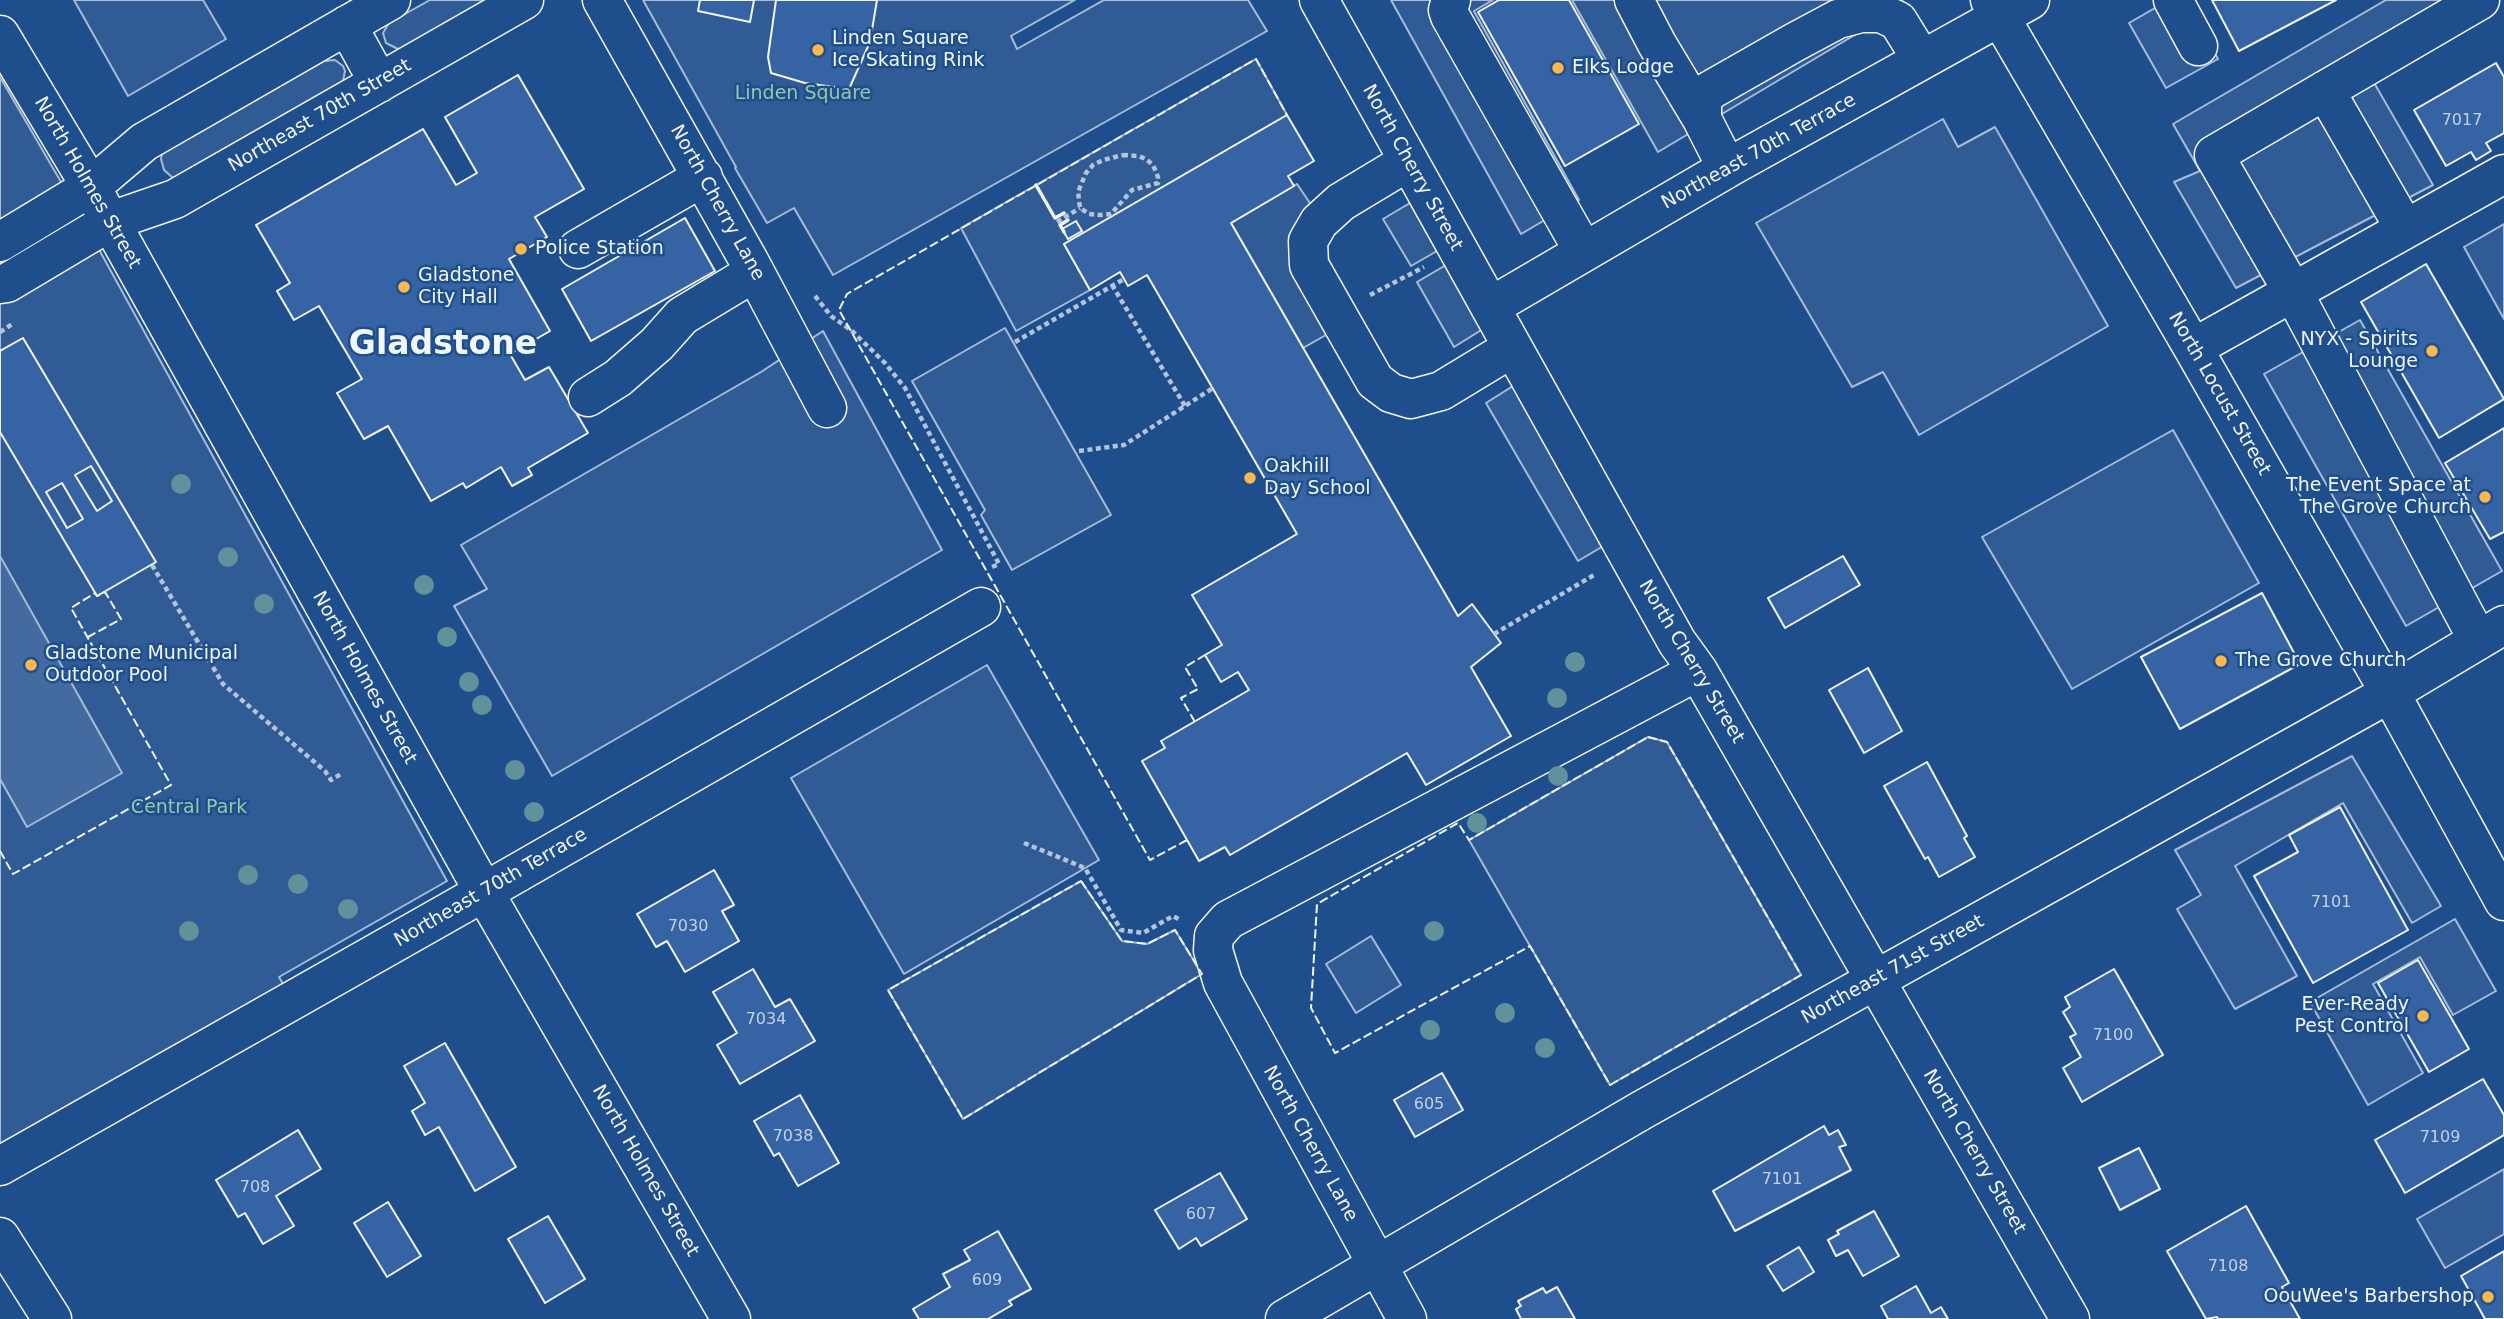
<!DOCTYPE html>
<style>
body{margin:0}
canvas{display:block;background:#1f4e8c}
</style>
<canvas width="2504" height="1319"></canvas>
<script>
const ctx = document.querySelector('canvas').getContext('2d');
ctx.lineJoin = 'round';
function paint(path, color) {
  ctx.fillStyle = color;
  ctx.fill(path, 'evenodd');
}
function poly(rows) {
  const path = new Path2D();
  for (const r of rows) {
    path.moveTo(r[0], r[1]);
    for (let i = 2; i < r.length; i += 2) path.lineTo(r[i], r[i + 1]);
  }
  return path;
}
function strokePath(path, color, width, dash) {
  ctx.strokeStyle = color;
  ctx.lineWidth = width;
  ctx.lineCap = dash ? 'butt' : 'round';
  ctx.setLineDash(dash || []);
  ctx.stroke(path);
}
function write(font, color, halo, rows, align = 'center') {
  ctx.font = font + ' "DejaVu Sans",sans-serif';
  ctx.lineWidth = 5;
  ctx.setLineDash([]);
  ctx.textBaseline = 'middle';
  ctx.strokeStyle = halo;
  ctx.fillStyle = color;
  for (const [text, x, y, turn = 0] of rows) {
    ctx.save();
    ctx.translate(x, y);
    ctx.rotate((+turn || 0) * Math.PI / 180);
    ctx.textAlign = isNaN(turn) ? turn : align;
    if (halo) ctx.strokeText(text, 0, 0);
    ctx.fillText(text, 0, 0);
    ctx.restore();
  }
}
const built = poly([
 [74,0,203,0,226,39,128,96,74,0],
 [430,0,489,0,400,50,386,43,383,33,389,23,430,0],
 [643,0,1075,0,1011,36,1017,49,1104,0,1248,0,1267,31,833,275,794,208,767,223,735,168,736,167,643,0],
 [1391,0,1493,0,1474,11,1579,200,1521,234,1391,0],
 [1572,0,1902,0,1905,5,1658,152,1572,0],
 [2169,0,2184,0,2218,59,2166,88,2129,23,2169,0],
 [2386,0,2494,0,2369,74,2433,185,2236,288,2174,182,2200,171,2173,124,2386,0],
 [1256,59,1287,115,1064,244,1090,290,1016,331,961,228,1256,59],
 [335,60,343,66,345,71,343,81,173,178,164,170,161,159,162,153,168,150,324,61,335,60],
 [0,77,75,206,447,881,279,977,293,1001,0,1162,0,77],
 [1943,119,1958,147,1995,127,2108,326,1919,435,1883,372,1852,387,1756,223,1943,119],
 [1297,184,1314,209,1333,331,1303,348,1231,223,1297,184],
 [1410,203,1437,251,1411,266,1383,219,1410,203],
 [2504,224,2504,319,2464,247,2504,224],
 [1446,265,1483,329,1454,347,1417,282,1446,265],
 [2360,320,2502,571,2406,626,2264,374,2360,320],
 [1005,328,1111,515,1012,570,981,515,985,510,912,381,1005,328],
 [823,331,942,550,552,776,454,606,487,589,461,545,761,372,823,331],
 [1513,386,1605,545,1578,561,1486,403,1513,386],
 [2173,430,2259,583,2072,689,1982,537,2173,430],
 [987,665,1099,860,904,974,791,778,987,665],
 [1648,737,1667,742,1801,975,1610,1085,1469,840,1648,737],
 [2352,756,2441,906,2412,923,2343,803,2235,866,2297,976,2235,1009,2177,909,2201,895,2175,850,2352,756],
 [1081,881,1122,941,1147,944,1175,930,1202,974,963,1119,888,990,1081,881],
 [2455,919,2496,991,2453,1015,2420,957,2373,984,2423,1073,2368,1105,2310,1002,2455,919],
 [1371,936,1401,985,1356,1013,1326,964,1371,936],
 [2504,1169,2504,1234,2445,1268,2417,1219,2504,1169]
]);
const water = poly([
 [0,556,122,773,27,827,0,779,0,556]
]);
const building = poly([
 [700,0,754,0,750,22,698,11,700,0],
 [776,0,877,0,870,42,849,89,805,83,771,73,768,57,776,0],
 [1499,0,1569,0,1639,124,1565,166,1478,12,1499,0],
 [2212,0,2336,0,2239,51,2212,0],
 [2496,63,2504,77,2504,133,2486,143,2491,151,2476,160,2471,152,2446,166,2414,110,2496,63],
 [518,75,584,189,535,217,547,237,509,259,550,331,510,354,525,380,549,367,588,433,528,468,532,475,512,486,501,467,466,488,463,483,431,501,388,426,364,439,337,393,362,379,319,306,294,320,277,291,290,283,256,225,423,129,456,185,477,173,445,117,518,75],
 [1287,115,1314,161,1288,176,1294,186,1231,223,1458,616,1472,604,1501,643,1471,667,1511,736,1426,785,1407,753,1230,855,1225,847,1199,861,1142,761,1165,748,1161,741,1249,690,1238,672,1221,682,1205,655,1222,645,1192,595,1297,534,1147,275,1128,286,1120,272,1090,290,1064,244,1287,115],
 [685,218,715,271,591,341,562,289,685,218],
 [1076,221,1082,231,1068,239,1062,229,1076,221],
 [2426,264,2504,399,2439,438,2361,302,2426,264],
 [23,338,156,562,97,596,0,432,0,351,23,338],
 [91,466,112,501,97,511,75,475,91,466],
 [62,483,83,519,67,528,46,492,62,483],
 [2504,428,2504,532,2490,539,2445,463,2504,428],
 [1843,556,1860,585,1785,628,1768,598,1843,556],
 [2262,593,2300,664,2180,729,2141,657,2262,593],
 [1868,668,1902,731,1864,753,1829,690,1868,668],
 [1927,762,1967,836,1964,838,1975,857,1939,877,1928,857,1925,859,1884,786,1927,762],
 [2340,807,2408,930,2313,983,2254,876,2298,852,2289,835,2340,807],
 [714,870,734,905,722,911,739,941,685,972,667,941,656,947,637,914,714,870],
 [2418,960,2469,1049,2429,1072,2378,983,2418,960],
 [753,969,775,1007,790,999,815,1041,740,1084,717,1045,737,1033,713,992,753,969],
 [2114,969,2163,1055,2082,1102,2063,1068,2081,1057,2070,1037,2076,1034,2063,1012,2070,1007,2065,997,2114,969],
 [445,1043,516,1167,475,1191,439,1127,425,1135,412,1111,425,1103,404,1066,445,1043],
 [1442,1073,1463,1110,1415,1137,1394,1100,1442,1073],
 [2483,1079,2504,1115,2504,1135,2405,1193,2375,1140,2483,1079],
 [800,1095,839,1163,798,1186,779,1153,774,1156,754,1121,800,1095],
 [1824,1126,1829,1135,1838,1130,1846,1145,1839,1147,1851,1170,1735,1231,1713,1191,1824,1126],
 [298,1130,321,1169,276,1196,294,1226,263,1244,245,1213,238,1217,216,1180,298,1130],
 [2139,1148,2160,1189,2120,1210,2099,1168,2139,1148],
 [1220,1173,1247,1219,1201,1246,1196,1238,1179,1249,1155,1210,1220,1173],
 [388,1202,421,1256,387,1277,354,1223,388,1202],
 [2246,1206,2289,1283,2282,1287,2300,1319,2218,1319,2217,1317,2206,1319,2167,1251,2246,1206],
 [1874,1211,1899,1256,1863,1276,1848,1250,1836,1256,1828,1240,1839,1234,1837,1231,1874,1211],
 [548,1216,585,1279,545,1303,508,1239,548,1216],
 [998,1231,1031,1289,1009,1301,1012,1305,988,1319,919,1319,913,1309,950,1287,943,1274,970,1260,964,1250,998,1231],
 [1799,1247,1814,1272,1783,1291,1767,1266,1799,1247],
 [2504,1251,2504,1319,2485,1319,2461,1276,2504,1251],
 [1916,1286,1931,1313,1941,1307,1948,1319,1888,1319,1881,1306,1916,1286],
 [1557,1287,1575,1319,1521,1319,1516,1309,1521,1306,1518,1301,1543,1288,1546,1293,1557,1287]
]);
const path = poly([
 [1123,155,1138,156,1146,159,1153,165,1158,177,1158,183,1132,190,1111,214,1100,215,1089,214,1080,208,1078,192,1086,173,1093,165,1103,160,1123,155],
 [1057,222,1080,208],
 [1112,285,1185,406],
 [1370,295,1424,267],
 [815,296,831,316,851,330,885,363,905,388,999,564,990,568],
 [0,332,14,323],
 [1015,342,1124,279],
 [1079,451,1124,445,1213,388],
 [152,565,223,684,325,771,331,780,341,774],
 [1494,634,1594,575],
 [1024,843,1085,868,1121,930,1143,933,1173,916,1180,920]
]);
const minor = poly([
 [602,0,749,261,827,408],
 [1319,0,1677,642,1698,671,2070,1319],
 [1451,0,1448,10,1450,16,1584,252],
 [1634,0,1657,44,1702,119,1727,168],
 [1990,0,2193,348,2390,693,2504,901],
 [2173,0,2198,46],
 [347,25,379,83],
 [0,35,91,187,484,892,731,1319],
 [2325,90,2405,229],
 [1702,119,1702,101,1709,91,1795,42,1838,19,1861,13,1881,13,1898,21,1922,60],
 [1409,161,1341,202,1319,222,1308,241,1309,265,1375,381,1391,393,1411,399,1441,391,1512,348],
 [0,242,91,187,144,142,391,0],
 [578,249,703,177],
 [0,284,7,283,111,221,175,199,524,0],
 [1490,307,1733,165,2030,0],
 [2193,348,2504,174],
 [588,397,618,378,657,344,682,316,755,272],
 [2478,640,2293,292,2214,155,2480,0],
 [0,1166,484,892,981,607],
 [0,1237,52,1319],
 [1285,1319,1642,1110,2390,693,2504,625],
 [1407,1319,1223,983,1213,950,1214,936,1228,920,1698,671]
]);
const fence = poly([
 [1195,722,1181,698,1198,689,1185,667,1205,655],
 [1648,737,1667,742,1801,975,1610,1085,1530,946,1335,1053,1311,1008,1317,904,1458,823,1469,840,1648,737],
 [1187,840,1150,860,839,310,847,294,1256,59,1287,115],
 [0,851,13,874,171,785,71,608,95,593,97,596,105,592,121,619,88,637],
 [1081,881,1122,941,1147,944,1175,930,1202,974,963,1119,888,990,1081,881]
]);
const wall = poly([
 [1036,185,1055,218,1064,213],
 [1064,232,1060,225,1068,220]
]);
const trees = [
 [181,484],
 [228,557],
 [424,585],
 [264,604],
 [447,637],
 [1575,662],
 [469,682],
 [1557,698],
 [482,705],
 [515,770],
 [1558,776],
 [534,812],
 [1477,823],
 [248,875],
 [298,884],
 [348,909],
 [189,931],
 [1434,931],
 [1505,1013],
 [1430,1030],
 [1545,1048]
];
const markers = [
 [818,50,7,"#ffb74d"],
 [1558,68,7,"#ffb74d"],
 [521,249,7,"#ffb74d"],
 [404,287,7,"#ffb74d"],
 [2432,351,7,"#ffb74d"],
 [1250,478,7,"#ffb74d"],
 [2485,497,7,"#ffb74d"],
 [2221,661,7,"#ffb74d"],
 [31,665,7,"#ffb74d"],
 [2423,1016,7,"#ffb74d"],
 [2488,1297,7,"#ffb74d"]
];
const numberNames = [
 ["7017",2462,121],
 ["7101",2331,903],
 ["7030",688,927],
 ["7034",766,1020],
 ["7100",2113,1036],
 ["605",1429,1105],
 ["7038",793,1137],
 ["7109",2440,1138],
 ["7101",1782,1180],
 ["708",255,1188],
 ["607",1201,1215],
 ["7108",2228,1267],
 ["609",987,1281]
];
const poiNames = [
 ["Linden Square",832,39],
 ["Ice Skating Rink",832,61],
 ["Elks Lodge",1572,68],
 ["Police Station",535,249],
 ["Gladstone",418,276],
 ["City Hall",418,298],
 ["NYX - Spirits",2418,340,"right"],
 ["Lounge",2418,362,"right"],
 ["Oakhill",1264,467],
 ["Day School",1264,489],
 ["The Event Space at",2471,486,"right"],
 ["The Grove Church",2471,508,"right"],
 ["Gladstone Municipal",45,654],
 ["Outdoor Pool",45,676],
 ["The Grove Church",2235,661],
 ["Ever-Ready",2409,1005,"right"],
 ["Pest Control",2409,1027,"right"],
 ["OouWee's Barbershop",2474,1297,"right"]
];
const parkNames = [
 ["Linden Square",803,94],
 ["Central Park",189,808]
];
const streetNames = [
 ["Northeast 70th Street",320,116,-30],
 ["Northeast 70th Terrace",1759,152,-29],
 ["North Cherry Street",1412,168,61],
 ["North Holmes Street",87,183,60],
 ["North Cherry Lane",717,203,61],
 ["North Locust Street",2219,394,60],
 ["North Cherry Street",1691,662,59],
 ["North Holmes Street",364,678,61],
 ["Northeast 70th Terrace",491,888,-30],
 ["Northeast 71st Street",1893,970,-29],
 ["North Cherry Lane",1310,1144,61],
 ["North Cherry Street",1974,1152,60],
 ["North Holmes Street",645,1171,60]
];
const townNames = [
 ["Gladstone",443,345]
];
paint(built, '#305b95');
strokePath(built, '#a8bbd7', 2);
paint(water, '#446ba0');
strokePath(water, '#a8bbd7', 2);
paint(building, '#3563a3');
strokePath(building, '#f2f6ff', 2);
strokePath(minor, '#f2f6ff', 41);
strokePath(path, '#b3c4dc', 4.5, [5, 3.5]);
strokePath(minor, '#1f4e8c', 38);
strokePath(fence, '#f2f6ff', 2, [9, 3.5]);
strokePath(wall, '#f2f6ff', 3.5);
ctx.fillStyle = '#61919a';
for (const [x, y] of trees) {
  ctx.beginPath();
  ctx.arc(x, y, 10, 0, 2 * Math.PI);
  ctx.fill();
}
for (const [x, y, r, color] of markers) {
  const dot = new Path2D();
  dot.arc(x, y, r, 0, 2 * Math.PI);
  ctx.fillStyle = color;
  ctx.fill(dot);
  strokePath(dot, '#1f4e8c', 2.5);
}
write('16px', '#c3d1e8', null, numberNames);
write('19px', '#f2f6ff', '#1f4e8c', poiNames, 'left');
write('19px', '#97c8a6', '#1f4e8c', parkNames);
write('19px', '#f2f6ff', '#1f4e8c', streetNames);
write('bold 33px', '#f2f6ff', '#1f4e8c', townNames);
</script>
